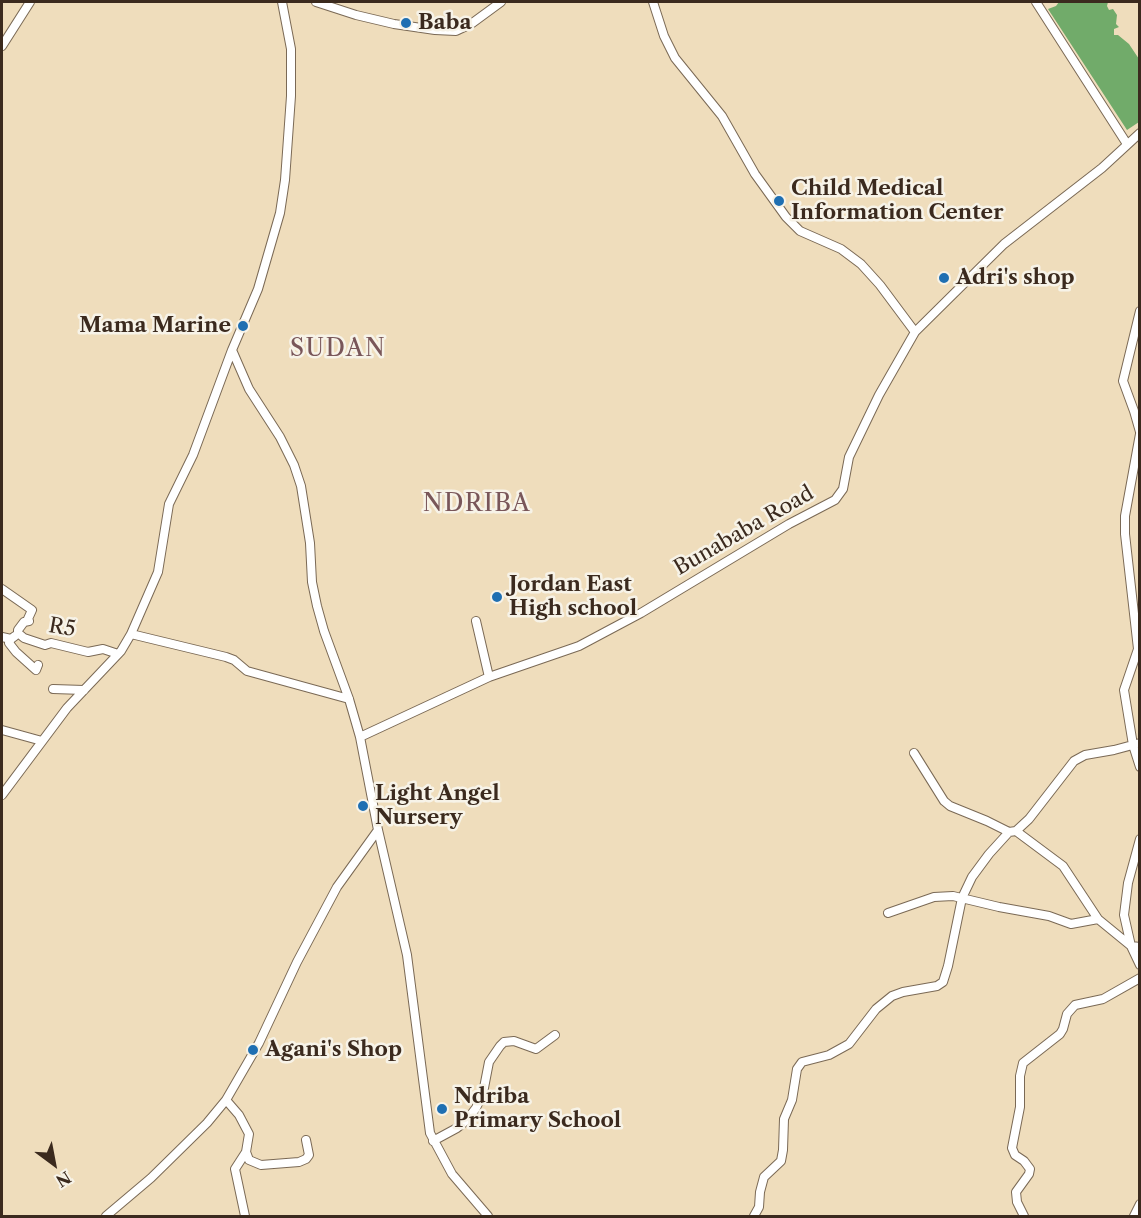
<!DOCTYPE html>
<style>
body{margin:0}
#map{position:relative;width:1141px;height:1218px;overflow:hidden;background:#efddbc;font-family:"Libre Caslon Text",serif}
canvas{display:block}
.frame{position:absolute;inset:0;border:3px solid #3b2a1e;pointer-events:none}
.north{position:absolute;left:24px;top:1134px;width:60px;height:60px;-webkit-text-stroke:4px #f7f3e8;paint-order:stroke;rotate:148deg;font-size:16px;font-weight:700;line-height:24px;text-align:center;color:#3b2a1e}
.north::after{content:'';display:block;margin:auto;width:21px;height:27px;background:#3b2a1e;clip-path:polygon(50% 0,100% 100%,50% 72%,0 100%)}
</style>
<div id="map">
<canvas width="1141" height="1218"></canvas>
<div class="frame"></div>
<div class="north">N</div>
</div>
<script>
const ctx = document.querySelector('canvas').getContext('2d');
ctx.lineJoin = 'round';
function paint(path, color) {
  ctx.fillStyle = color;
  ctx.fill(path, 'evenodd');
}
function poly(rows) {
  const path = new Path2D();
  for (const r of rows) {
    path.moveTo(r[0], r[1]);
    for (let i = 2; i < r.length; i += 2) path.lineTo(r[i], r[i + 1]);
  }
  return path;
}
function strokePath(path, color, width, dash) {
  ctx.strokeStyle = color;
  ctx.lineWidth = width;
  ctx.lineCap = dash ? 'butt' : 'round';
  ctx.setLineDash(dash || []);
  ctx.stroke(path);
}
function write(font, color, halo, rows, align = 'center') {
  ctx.font = font + ' "Libre Caslon Text",serif';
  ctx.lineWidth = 5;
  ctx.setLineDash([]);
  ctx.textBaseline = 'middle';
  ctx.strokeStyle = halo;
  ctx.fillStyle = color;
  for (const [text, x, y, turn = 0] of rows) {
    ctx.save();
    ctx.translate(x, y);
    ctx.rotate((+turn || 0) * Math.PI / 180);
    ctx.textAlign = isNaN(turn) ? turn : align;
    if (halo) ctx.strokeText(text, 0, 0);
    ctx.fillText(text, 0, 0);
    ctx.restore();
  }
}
const forest = poly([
 [1059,2,1108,2,1107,6,1109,10,1113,9,1117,15,1116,24,1119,27,1114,29,1114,35,1118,35,1129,44,1139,59,1139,122,1127,130,1048,9,1056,6]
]);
const minor = poly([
 [316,2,356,15,394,24,435,30,456,31,471,24,501,2],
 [653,2,664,36,675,58,722,116,755,174,786,217,800,231,841,249,861,264,880,285,915,332],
 [1036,2,1127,144],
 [2,46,30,2],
 [1140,311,1123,381,1134,411,1140,432],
 [1140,434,1125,516,1125,534,1138,649,1124,690,1133,745,1140,767],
 [2,589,32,610,27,621],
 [29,621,24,622,18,630,18,633,24,638,45,645,51,643,88,652,103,649,118,654],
 [476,621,489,677],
 [131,634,226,657,234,660,247,671,349,699],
 [2,637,11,639,15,636],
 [11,639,9,643,16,652,36,670,38,665],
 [53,689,84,690],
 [2,730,42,741],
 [360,737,489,677,579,646,641,613,789,524,835,500,843,489,849,457,879,395,915,332,1004,244,1102,168,1140,133],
 [914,753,944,801,950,806,987,821,1009,832],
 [2,795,67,708,121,651,131,634,158,572,169,504,193,455,232,350],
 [378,830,407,955,430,1133,452,1174,488,1216],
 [1016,831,1063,866,1098,919],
 [1140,839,1128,883,1124,915,1131,946,1140,965],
 [888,913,934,897,953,896,999,907,1049,916,1071,924,1098,919,1131,946,1140,947],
 [226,1100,239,1115,249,1134,246,1152,235,1169,245,1216],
 [433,1141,457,1128,467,1120,476,1108,483,1093,489,1062,500,1046,504,1042,514,1041,536,1049,555,1035],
 [246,1152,249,1160,261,1165,299,1162,306,1159,309,1155,306,1140],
 [106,1216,151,1178,207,1123,226,1100,259,1043,297,962,337,887,378,830,360,737,349,699,324,631,317,606,312,582,310,543,301,486,294,465,280,437,249,389,232,350,258,289,280,213,285,180,291,96,291,49,282,2],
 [754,1216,759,1207,760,1192,764,1177,781,1161,783,1150,784,1119,792,1100,797,1069,802,1062,829,1055,849,1044,876,1009,892,996,903,992,937,986,943,982,948,966,962,898,972,877,989,854,1009,832,1016,831,1029,819,1074,761,1085,755,1114,750,1140,743],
 [1024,1216,1017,1202,1016,1192,1029,1174,1030,1169,1024,1161,1015,1155,1012,1148,1020,1107,1020,1076,1023,1063,1060,1034,1063,1029,1067,1014,1075,1005,1103,999,1140,978],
 [1134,1216,1140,1204]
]);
const markers = [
 [406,23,6,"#1f6fb2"],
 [779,201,6,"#1f6fb2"],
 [944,278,6,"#1f6fb2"],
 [243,326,6,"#1f6fb2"],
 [497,597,6,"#1f6fb2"],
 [363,806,6,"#1f6fb2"],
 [253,1050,6,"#1f6fb2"],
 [442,1109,6,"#1f6fb2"]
];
const poiNames = [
 ["Baba",418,23],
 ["Child Medical",791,189],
 ["Information Center",791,213],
 ["Adri's shop",956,278],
 ["Mama Marine",231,326,"right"],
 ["Jordan East",509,585],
 ["High school",509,609],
 ["Light Angel",375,794],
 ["Nursery",375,818],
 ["Agani's Shop",265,1050],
 ["Ndriba",454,1097],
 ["Primary School",454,1121]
];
const streetNames = [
 ["Bunababa Road",744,531,-30],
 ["R5",62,628,10]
];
const quarterNames = [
 ["SUDAN",338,349],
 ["NDRIBA",477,504]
];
paint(forest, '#71ab6a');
strokePath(minor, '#7a6955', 10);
strokePath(minor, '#fff', 8);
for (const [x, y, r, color] of markers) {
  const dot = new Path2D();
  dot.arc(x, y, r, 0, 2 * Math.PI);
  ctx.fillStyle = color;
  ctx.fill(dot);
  strokePath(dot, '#f7f3e8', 2);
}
write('bold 21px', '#3b2a1e', '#f7f3e8', poiNames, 'left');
write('21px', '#3b2a1e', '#f7f3e8', streetNames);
ctx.letterSpacing = '1.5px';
write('24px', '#795659', '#f7f3e8', quarterNames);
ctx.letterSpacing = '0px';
</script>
